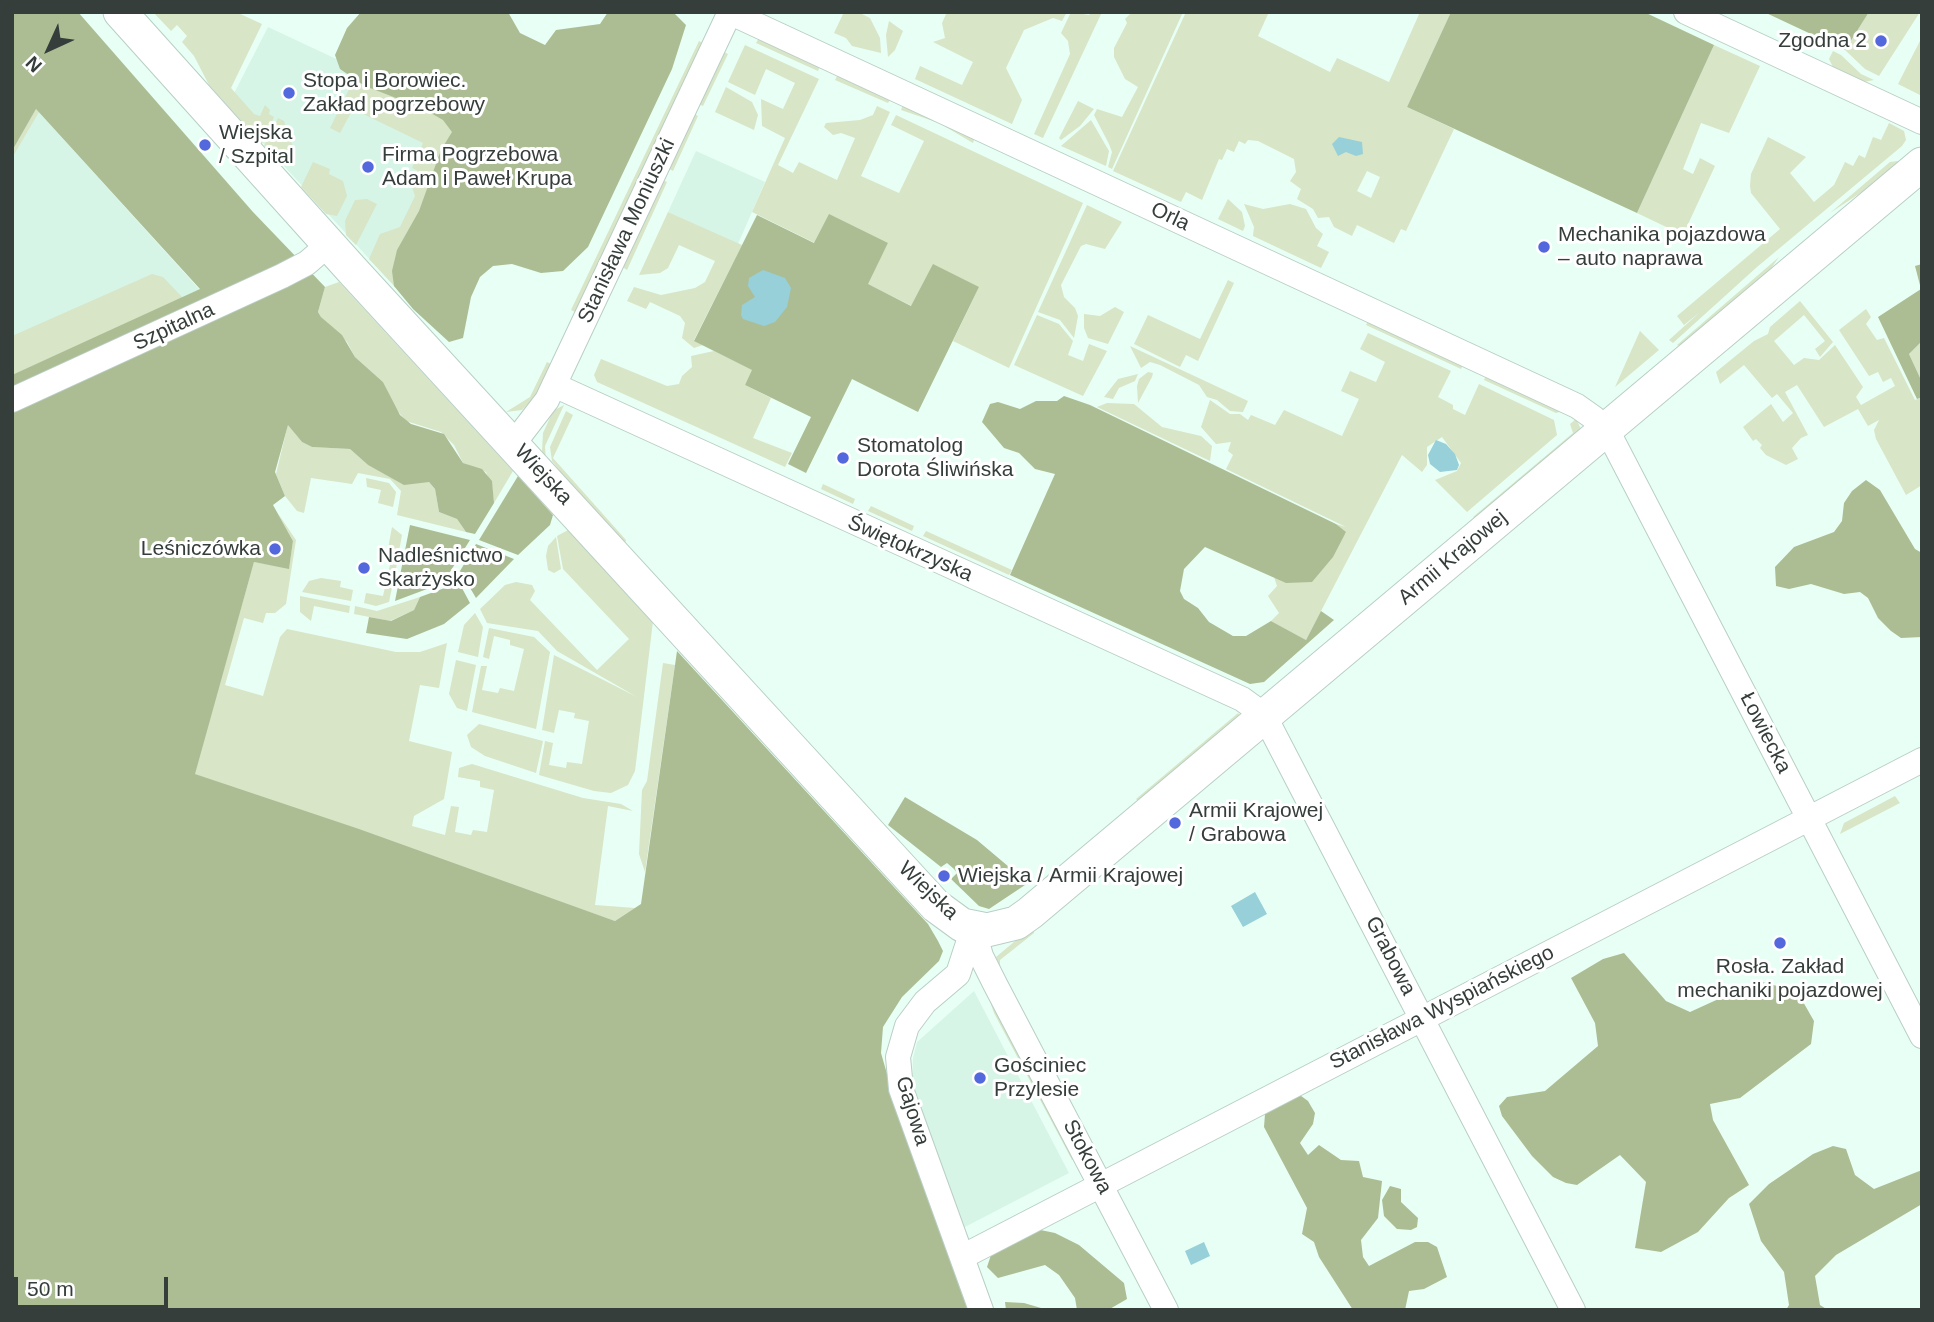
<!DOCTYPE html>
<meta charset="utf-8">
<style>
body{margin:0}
#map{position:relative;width:1934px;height:1322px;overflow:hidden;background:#e8fff5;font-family:Helvetica,sans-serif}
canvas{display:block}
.frame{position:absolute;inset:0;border:14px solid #353e3b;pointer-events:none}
.north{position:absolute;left:14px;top:14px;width:70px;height:70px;-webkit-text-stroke:5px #fff;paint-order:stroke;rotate:225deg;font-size:19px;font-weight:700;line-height:28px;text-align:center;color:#353e3b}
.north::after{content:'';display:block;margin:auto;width:24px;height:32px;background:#353e3b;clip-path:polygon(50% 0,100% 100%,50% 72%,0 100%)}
.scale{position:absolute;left:14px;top:1277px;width:154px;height:32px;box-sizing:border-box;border:4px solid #353e3b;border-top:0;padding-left:9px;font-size:21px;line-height:24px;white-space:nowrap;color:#353e3b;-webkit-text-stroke:5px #fff;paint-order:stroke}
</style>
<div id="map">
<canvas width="1934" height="1322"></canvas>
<div class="frame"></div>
<div class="north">N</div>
<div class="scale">50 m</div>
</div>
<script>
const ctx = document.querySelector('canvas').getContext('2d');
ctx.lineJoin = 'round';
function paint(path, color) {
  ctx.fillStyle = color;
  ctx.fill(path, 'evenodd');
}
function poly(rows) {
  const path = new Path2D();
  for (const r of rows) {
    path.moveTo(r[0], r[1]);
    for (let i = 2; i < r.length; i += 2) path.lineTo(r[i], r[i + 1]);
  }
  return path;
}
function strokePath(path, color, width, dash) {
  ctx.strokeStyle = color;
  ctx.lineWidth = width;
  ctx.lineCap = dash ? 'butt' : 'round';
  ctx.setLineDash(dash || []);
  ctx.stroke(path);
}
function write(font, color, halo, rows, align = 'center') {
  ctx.font = font + ' Helvetica,sans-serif';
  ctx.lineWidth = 6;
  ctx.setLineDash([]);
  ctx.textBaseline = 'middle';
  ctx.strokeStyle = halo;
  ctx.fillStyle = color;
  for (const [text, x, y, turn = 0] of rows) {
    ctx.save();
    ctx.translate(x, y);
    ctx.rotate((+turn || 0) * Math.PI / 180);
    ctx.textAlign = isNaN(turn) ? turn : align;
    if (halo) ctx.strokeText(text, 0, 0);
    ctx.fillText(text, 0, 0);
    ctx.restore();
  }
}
const built = poly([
 [268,27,475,124,397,289,228,105],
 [36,109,200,290,12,375,12,151],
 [696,151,765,182,738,244,668,212],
 [974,991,1069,1173,963,1228,912,1085,913,1058,917,1042]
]);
const green = poly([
 [153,12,236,12,262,24,231,88,254,114,260,116,265,105,270,110,269,114,274,117,262,144,209,85,194,56,182,42,187,36,177,25,171,31],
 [844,12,858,12,870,18,880,38,881,53,852,46,846,38,834,33],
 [947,12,1067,12,1062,21,1053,18,1024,30,1006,68,1022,100,1012,124,915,79,920,66,962,85,973,62,933,42,945,38,942,23],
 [1071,12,1089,15,1091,12,1102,12,1043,138,1034,134,1070,54,1068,41,1061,33],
 [1132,12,1183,12,1112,169,1108,167,1112,152,1109,144,1094,115,1097,109,1122,117,1138,87,1125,79,1114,57,1114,48,1127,23,1125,19],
 [1186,12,1269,12,1258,36,1330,72,1337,58,1389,82,1420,12,1451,12,1407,107,1454,129,1406,231,1401,229,1394,243,1357,225,1352,236,1334,227,1329,217,1318,218,1313,209,1297,199,1301,189,1290,181,1296,172,1294,159,1258,141,1248,140,1245,144,1239,141,1234,152,1227,149,1222,160,1219,159,1202,200,1186,192,1181,202,1113,171],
 [1367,171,1380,177,1371,198,1357,191],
 [1869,12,1920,12,1879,76,1865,69,1845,50],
 [889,21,903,31,895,50,888,57,886,35],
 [1922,37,1922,96,1898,84],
 [759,38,820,66,818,71,756,43],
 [699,41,704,44,577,313,571,310],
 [745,45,819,79,778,165,793,173,799,162,837,180,855,138,841,133,833,135,824,127,826,123,860,120,873,115,877,106,890,112,861,176,899,193,924,141,891,125,896,115,1083,203,1009,368,953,341,979,287,912,306,867,284,888,243,815,243,752,212,785,138,762,126,761,99,783,109,795,83,766,69,755,95,728,82],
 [1714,45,1760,66,1729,133,1701,123,1683,169,1693,174,1700,158,1715,166,1683,235,1637,213],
 [722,51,728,54,703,106,698,104],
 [1833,51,1841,55,1861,74,1874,80,1864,82,1834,69,1829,59],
 [359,69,475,124,446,185,412,168,423,143,353,109,340,133,330,128],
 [838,74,891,98,888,103,835,80],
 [726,87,752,102,758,115,754,130,715,112],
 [1078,101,1094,109,1080,126,1061,140,1059,138],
 [903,105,975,137,973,143,939,123,901,110],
 [36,109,39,112,12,158,12,151],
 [694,114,698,116,673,171,668,168],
 [278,118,284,121,294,150,282,166,264,146],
 [1091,120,1109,151,1106,166,1061,146],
 [1889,123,1904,131,1906,140,1902,146,1757,267,1673,343,1669,340,1700,312,1684,325,1677,316,1780,229,1751,193,1750,186,1751,174,1768,137,1806,157,1790,173,1814,202,1834,185,1845,162,1853,166,1859,155,1865,158,1873,137,1881,140],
 [1898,161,1903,165,1830,213,1890,162],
 [313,162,330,169,329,174,343,181,347,196,337,216,326,214,301,187],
 [408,175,443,193,397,289,369,259,380,234,400,227,415,196],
 [662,180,667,182,627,270,621,266],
 [367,199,377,204,356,245,346,235,345,221,355,200],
 [1228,199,1242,212,1245,226,1243,231,1218,219],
 [1244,204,1263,209,1290,204,1306,209,1316,228,1323,234,1317,246,1329,252,1321,268,1253,236,1254,227],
 [1087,205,1122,222,1105,249,1086,244,1081,246,1061,285,1064,297,1075,308,1078,316,1074,338,1060,320,1038,312],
 [668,212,742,245,694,340,703,345,694,348,682,338,685,323,680,316,650,302,646,309,627,301,634,287,661,295,695,288,705,282,715,261,679,245,668,268,660,273,639,275],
 [1779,257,1759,286,1681,347,1677,345],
 [152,274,163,277,183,298,12,375,12,336],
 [1228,280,1234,283,1198,361,1186,355,1180,367,1134,344,1148,315,1200,339],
 [339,282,513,471,494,503,492,486,486,472,463,463,454,445,441,432,406,421,395,408,383,382,355,357,347,342,321,317,318,312,325,287],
 [1800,301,1833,342,1820,357,1815,349,1825,341,1804,315,1774,341,1794,365,1804,358,1819,360,1835,345,1863,387,1856,397,1861,405,1895,386,1891,378,1883,382,1878,372,1869,376,1839,330,1866,309,1871,317,1866,324,1877,340,1884,338,1915,400,1922,397,1922,485,1906,495,1876,439,1874,430,1879,420,1868,426,1858,409,1824,427,1797,385,1785,392,1808,435,1801,438,1792,448,1798,459,1786,465,1766,455,1760,448,1762,445,1756,439,1753,441,1743,427,1771,404,1783,422,1793,413,1777,394,1772,398,1744,365,1720,384,1716,372,1754,341,1768,334,1770,327],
 [1115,307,1124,312,1108,344,1088,338,1084,328,1084,314,1100,316],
 [1037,315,1059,324,1073,341,1068,355,1083,361,1089,344,1107,351,1083,396,1014,365],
 [1369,319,1464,363,1461,369,1366,325],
 [1640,331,1659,350,1615,387],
 [1368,333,1451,371,1438,397,1453,405,1453,409,1465,415,1479,384,1554,420,1557,435,1467,512,1435,480,1457,471,1461,463,1442,437,1427,447,1427,465,1422,472,1402,455,1306,640,1271,621,1279,613,1268,596,1277,586,1274,577,1285,582,1346,533,1336,524,1346,527,1226,469,1233,455,1228,451,1231,442,1216,444,1201,427,1210,400,1230,414,1240,414,1248,420,1251,415,1275,425,1284,410,1342,436,1359,399,1341,391,1350,371,1376,382,1385,362,1360,349],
 [1922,341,1922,382,1909,354],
 [1130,346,1248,401,1243,412,1230,411,1217,400,1207,397,1199,385,1160,365,1150,362,1141,368],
 [714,351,753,370,745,385,771,398,753,438,792,453,785,467,597,382,594,375,601,359,667,386,679,384,682,376,692,367,691,356],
 [547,362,553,365,539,393,522,410,506,412,530,397],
 [1148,372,1153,373,1152,377,1138,403,1137,386,1139,379],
 [1138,374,1135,381,1119,388,1113,399,1104,397,1118,379],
 [1486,375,1563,411,1556,413,1484,380],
 [1107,403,1134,404,1162,427,1201,436,1212,446,1210,461,1097,407],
 [564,405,545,446,546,462,542,452,543,433,553,411],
 [566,411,573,415,553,458,626,540,624,547,558,474,560,471,552,461,550,447],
 [1576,419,1581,429,1476,520,1473,517,1573,433,1570,424],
 [288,424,302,442,312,447,350,449,368,465,398,481,429,482,435,489,439,512,457,519,466,532,397,515,401,491,390,479,358,473,352,484,311,478,304,513,297,511,285,496,276,474],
 [366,478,389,483,396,492,393,507,378,503,381,490,367,487],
 [823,484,855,499,853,504,821,489],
 [871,506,914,526,912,531,868,511],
 [277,512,296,540,286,604,275,613,266,613,263,623,244,618,225,685,263,696,280,637,287,629,396,652,420,652,447,643,439,688,420,685,409,741,452,752,444,799,414,816,412,826,445,835,451,806,459,807,455,832,471,835,473,830,487,832,494,790,480,787,480,781,458,777,459,768,472,764,583,798,621,804,633,811,608,806,595,905,635,908,615,921,194,774,254,562,289,568,293,541],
 [392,527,402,535,399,551,387,554],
 [570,529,653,621,635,771,628,785,611,793,594,791,539,775,545,741,553,743,549,765,566,768,567,762,582,764,589,721,574,718,575,713,559,710,554,733,542,730,554,655,637,697,557,651,538,631,487,623,480,609,505,585,516,582,532,585,535,591,530,600,597,670,629,639,563,569,557,536],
 [926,531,1012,570,1009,575,923,536],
 [556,537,561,569,554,573,548,570,546,556,548,546],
 [399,554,389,602,376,606,364,603,366,593,383,596,392,556],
 [321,578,341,581,340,587,353,590,351,601,302,592,309,581],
 [300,596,350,606,349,613,314,606,311,621,300,612],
 [420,597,414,610,390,621,354,614,355,606,377,611],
 [475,613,483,627,478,657,458,652,464,625],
 [489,628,534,637,550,652,536,729,472,712,481,666,487,666,482,690,498,693,500,688,514,691,524,649,510,645,510,640,494,636,489,659,483,657],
 [456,660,476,665,467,711,457,708,449,694],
 [663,663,675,665,645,872,639,854,642,790,647,781],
 [1238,713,1240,716,1139,802,1136,799],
 [479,724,543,741,536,773,485,756,471,747,467,735],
 [1895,796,1900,803,1840,834,1844,823],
 [1033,926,1034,933,1000,960,1000,967,996,957],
 [985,987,1077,1158,1072,1160,994,1013]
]);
const forest = poly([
 [12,12,78,12,253,212,325,287,318,312,321,317,342,335,355,357,383,382,400,415,411,424,444,434,463,463,482,469,492,481,494,503,475,534,466,532,457,519,439,512,435,489,429,482,404,485,368,465,350,449,312,447,302,442,288,425,275,472,285,496,273,505,293,541,289,569,254,562,195,774,359,829,615,921,641,904,677,651,928,924,938,941,943,951,939,961,902,997,883,1027,881,1053,896,1105,973,1310,12,1310,12,375,200,289,36,109,12,151],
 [361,12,508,12,520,33,545,45,556,30,600,24,608,12,673,12,686,25,672,69,588,247,563,271,541,273,512,264,493,266,480,277,471,297,463,338,449,342,413,309,394,286,392,271,397,250,419,211,441,150,452,132,443,120,422,108,365,86,340,69,335,55,347,28],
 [1451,12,1644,12,1714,45,1637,213,1407,107],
 [1764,12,1869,12,1845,50],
 [829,214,888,243,868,284,911,306,933,264,979,287,918,412,852,379,806,473,788,464,811,417,745,385,752,370,694,341,757,215,814,243],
 [1922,264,1922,341,1909,354,1922,382,1922,397,1917,399,1878,317,1921,289,1915,266],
 [1064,396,1090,405,1336,524,1346,532,1333,557,1312,582,1286,583,1205,547,1184,569,1180,591,1184,599,1198,608,1209,622,1233,636,1246,636,1271,621,1306,640,1321,611,1334,620,1264,682,1250,684,1010,575,1055,474,1035,469,1019,453,1004,448,982,422,990,404,998,402,1020,409,1036,401,1057,401],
 [518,476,553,515,550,525,518,555,479,540],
 [1866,480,1880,490,1915,549,1922,553,1922,637,1901,638,1891,631,1878,618,1868,598,1860,592,1844,594,1811,584,1789,589,1776,586,1775,567,1794,547,1834,532,1842,521,1844,503,1852,491],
 [410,525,470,540,443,583,395,601],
 [476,544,514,559,476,598,460,571],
 [456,577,470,603,444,624,407,639,366,633,369,617,391,621,414,610,420,597,450,586],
 [905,797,977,840,1028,883,989,909,979,906,951,879,957,873,954,869,947,863,941,867,888,825],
 [1624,953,1666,1001,1690,1012,1758,981,1777,986,1802,1000,1814,1021,1811,1044,1740,1098,1710,1104,1713,1120,1749,1185,1729,1198,1698,1232,1661,1252,1635,1248,1646,1182,1620,1155,1577,1185,1566,1183,1553,1177,1532,1156,1502,1116,1499,1106,1507,1097,1545,1091,1598,1046,1595,1023,1571,978,1603,959],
 [1297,1093,1308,1101,1315,1113,1313,1124,1300,1143,1308,1155,1319,1145,1341,1160,1359,1161,1363,1177,1382,1181,1378,1218,1361,1240,1363,1257,1369,1266,1415,1242,1428,1242,1437,1247,1447,1277,1424,1289,1409,1291,1405,1310,1353,1310,1319,1257,1314,1242,1302,1234,1307,1208,1264,1127,1265,1114],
 [1833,1146,1846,1149,1855,1175,1874,1189,1922,1170,1922,1204,1836,1255,1815,1276,1820,1305,1828,1310,1786,1310,1789,1305,1784,1272,1761,1241,1749,1204,1769,1184,1813,1154],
 [1390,1186,1401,1189,1401,1202,1418,1218,1417,1227,1411,1230,1397,1229,1384,1216,1382,1200],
 [1031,1228,1055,1233,1079,1245,1124,1283,1127,1299,1108,1310,1077,1310,1075,1298,1059,1275,1045,1265,998,1278,987,1267,992,1252],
 [1005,1302,1024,1303,1048,1310,1006,1310]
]);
const water = poly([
 [1339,137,1362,142,1363,154,1356,156,1346,152,1338,156,1332,144],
 [763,270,785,278,791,288,787,307,775,322,764,326,743,319,741,315,742,305,755,297,748,286,749,278],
 [1436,440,1446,444,1455,454,1459,465,1457,470,1440,472,1430,464,1428,455],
 [1255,892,1267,914,1243,927,1231,906],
 [1204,1242,1210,1256,1191,1265,1185,1251]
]);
const street = poly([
 [729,12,1577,406,1594,418,1607,430,1922,1036],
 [1686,12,1922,122],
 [554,385,1242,699,1264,715,1573,1310],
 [12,400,282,276,307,263,329,244],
 [514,443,547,400,730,12],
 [973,928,981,956,995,984,1166,1310],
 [973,928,958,974,925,1002,907,1026,898,1057,901,1089,981,1310],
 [962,1257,1922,760]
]);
const secondary = poly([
 [120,12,352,270,936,906,962,925,987,930,1016,923,1030,913,1922,164]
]);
const markers = [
 [1881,41,7,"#5368dd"],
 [289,93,7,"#5368dd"],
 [205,145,7,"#5368dd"],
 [368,167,7,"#5368dd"],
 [1544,247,7,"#5368dd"],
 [843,458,7,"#5368dd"],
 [275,549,7,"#5368dd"],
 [364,568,7,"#5368dd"],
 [1175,823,7,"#5368dd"],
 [944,876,7,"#5368dd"],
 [1780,943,7,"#5368dd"],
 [980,1078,7,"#5368dd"]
];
const poiNames = [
 ["Zgodna 2",1867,41,"right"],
 ["Stopa i Borowiec.",303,81],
 ["Zakład pogrzebowy",303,105],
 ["Wiejska",219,133],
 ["/ Szpital",219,157],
 ["Firma Pogrzebowa",382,155],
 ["Adam i Paweł Krupa",382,179],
 ["Mechanika pojazdowa",1558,235],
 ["– auto naprawa",1558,259],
 ["Stomatolog",857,446],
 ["Dorota Śliwińska",857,470],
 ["Leśniczówka",261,549,"right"],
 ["Nadleśnictwo",378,556],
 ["Skarżysko",378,580],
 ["Armii Krajowej",1189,811],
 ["/ Grabowa",1189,835],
 ["Wiejska / Armii Krajowej",958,876],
 ["Rosła. Zakład",1780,967,"center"],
 ["mechaniki pojazdowej",1780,991,"center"],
 ["Gościniec",994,1066],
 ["Przylesie",994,1090]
];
const streetNames = [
 ["Orla",1170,217,25],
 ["Stanisława Moniuszki",627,231,-65],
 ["Szpitalna",174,327,-25],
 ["Wiejska",543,475,47],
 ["Świętokrzyska",910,549,24],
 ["Armii Krajowej",1453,558,-40],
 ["Łowiecka",1765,733,63],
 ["Wiejska",928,891,44],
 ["Grabowa",1390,956,63],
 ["Stanisława Wyspiańskiego",1442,1008,-27],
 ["Gajowa",912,1111,73],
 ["Stokowa",1087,1157,62]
];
paint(built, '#d6f5e7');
paint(green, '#d8e5c7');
paint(forest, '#acbd94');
paint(water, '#97d0d9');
strokePath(street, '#b9cfc5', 26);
strokePath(secondary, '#b9cfc5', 35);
strokePath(street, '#fff', 24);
strokePath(secondary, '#fff', 33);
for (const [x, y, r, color] of markers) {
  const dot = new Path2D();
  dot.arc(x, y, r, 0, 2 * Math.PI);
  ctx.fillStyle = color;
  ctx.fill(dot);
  strokePath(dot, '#fff', 2.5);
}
write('21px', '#353e3b', '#fff', poiNames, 'left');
write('21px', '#353e3b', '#fff', streetNames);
</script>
